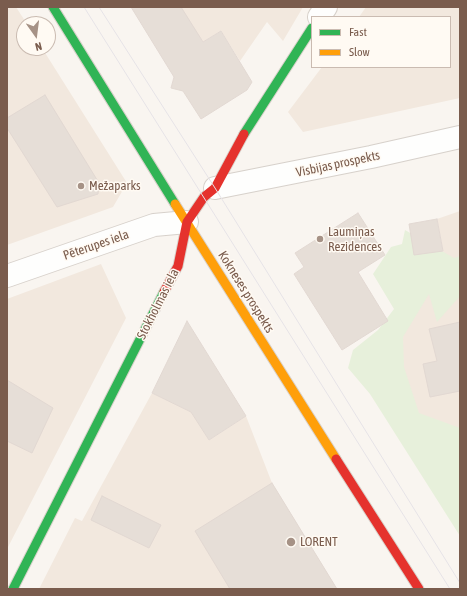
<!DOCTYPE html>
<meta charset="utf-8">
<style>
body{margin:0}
#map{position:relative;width:467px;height:596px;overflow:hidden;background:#f9f5f0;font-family:"Asap Condensed",sans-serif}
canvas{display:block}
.frame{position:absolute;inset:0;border:8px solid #7a5c4d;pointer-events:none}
.legend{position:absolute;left:311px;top:16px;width:140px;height:52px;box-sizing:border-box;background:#fffaf3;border:1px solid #cabbb1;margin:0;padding:5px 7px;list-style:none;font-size:12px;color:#7a5c4d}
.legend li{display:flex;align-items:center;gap:8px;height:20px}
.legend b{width:20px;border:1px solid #cabbb1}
.north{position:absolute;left:16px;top:16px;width:40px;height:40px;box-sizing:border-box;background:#fffaf3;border:1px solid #cabbb1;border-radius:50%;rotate:166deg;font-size:11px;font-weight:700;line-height:16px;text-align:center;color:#7a5c4d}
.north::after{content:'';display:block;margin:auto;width:14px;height:18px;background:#a69286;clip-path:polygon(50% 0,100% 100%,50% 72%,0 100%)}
</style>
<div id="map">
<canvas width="467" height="596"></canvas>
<div class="frame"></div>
<ul class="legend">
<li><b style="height:5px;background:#30b455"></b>Fast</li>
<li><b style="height:5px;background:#ff9f0a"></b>Slow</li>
</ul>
<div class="north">N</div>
</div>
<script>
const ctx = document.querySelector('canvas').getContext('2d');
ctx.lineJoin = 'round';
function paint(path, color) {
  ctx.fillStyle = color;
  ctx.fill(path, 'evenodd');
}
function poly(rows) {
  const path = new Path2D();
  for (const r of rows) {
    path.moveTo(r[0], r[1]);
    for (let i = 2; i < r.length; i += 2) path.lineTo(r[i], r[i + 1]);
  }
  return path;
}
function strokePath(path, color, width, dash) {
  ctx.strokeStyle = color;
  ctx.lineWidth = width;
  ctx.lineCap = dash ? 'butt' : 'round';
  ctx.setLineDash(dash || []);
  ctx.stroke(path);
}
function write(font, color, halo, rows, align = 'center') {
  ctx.font = font + ' "Asap Condensed",sans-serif';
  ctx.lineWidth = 3;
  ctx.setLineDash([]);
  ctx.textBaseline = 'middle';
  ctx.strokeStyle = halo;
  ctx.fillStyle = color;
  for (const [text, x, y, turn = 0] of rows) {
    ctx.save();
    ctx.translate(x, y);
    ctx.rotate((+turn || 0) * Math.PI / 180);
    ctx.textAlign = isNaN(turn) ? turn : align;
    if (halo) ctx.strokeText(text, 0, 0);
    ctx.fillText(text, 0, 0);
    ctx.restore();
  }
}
const residential = poly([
 [7,7,16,7,27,24,24,24,24,48,42,48,127,183,113,207,7,245],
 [174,7,303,7,283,41,267,22,240,61,221,31,203,42],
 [366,7,460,7,460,98,303,132,288,112,322,67,450,67,450,17,359,17],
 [460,211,460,512,388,350,443,251,437,219],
 [101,264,126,318,7,549,7,299],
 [152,393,192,412,209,440,246,416,272,483,337,589,39,589,75,518,82,521]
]);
const green = poly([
 [405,230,454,258,460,256,460,296,437,322,429,294,403,337,404,367,419,413,460,428,460,536,370,394,348,368,353,350,378,330,394,309,373,274,391,247,402,244]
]);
const building = poly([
 [131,7,181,7,203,42,221,31,252,82,247,90,201,119,183,91,171,88,174,77,131,7],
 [45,95,99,183,98,194,57,207,7,128,7,118,45,95],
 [358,213,385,255,358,272,388,321,342,350,294,274,304,267,295,253,358,213],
 [437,219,443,251,414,255,409,224,437,219],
 [187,321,246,416,209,440,191,412,152,393,187,321],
 [460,322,460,391,430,397,423,364,437,361,429,329,460,322],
 [7,380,53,408,32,453,7,441,7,380],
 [272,483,337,589,230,589,195,531,272,483],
 [102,496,161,525,149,548,91,520,102,496]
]);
const street = poly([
 [319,17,326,7],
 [215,188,371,157,460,137],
 [7,276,154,225,187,222]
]);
const fast = poly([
 [53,7,175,204],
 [244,134,312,28],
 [13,589,164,292]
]);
const slow = poly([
 [175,204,336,459]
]);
const jam = poly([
 [164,292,178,266,187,222,204,197,215,188,244,134],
 [336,459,419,589]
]);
const tram = poly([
 [84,7,450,589],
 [99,7,215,188,460,583]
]);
const markers = [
 [81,186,4,"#a69286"],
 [320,239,4,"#a69286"],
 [291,542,5,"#a69286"]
];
const streetNames = [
 ["Visbijas prospekts",338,164,-12],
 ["Pēterupes iela",96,245,-19],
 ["Kokneses prospekts",246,292,58],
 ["Stokholmas iela",158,304,-63]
];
const poiNames = [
 ["Mežaparks",89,186],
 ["Laumiņas",328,232],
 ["Rezidences",328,247],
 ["LORENT",300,542]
];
paint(residential, '#f2e8de');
paint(green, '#e7f0db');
paint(building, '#e6ded7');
strokePath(building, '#e2d8d2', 1);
strokePath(street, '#d7d1cb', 24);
strokePath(fast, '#d9d2cb', 11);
strokePath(slow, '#d9d2cb', 11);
strokePath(jam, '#d9d2cb', 11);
strokePath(street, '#fefefd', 22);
strokePath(fast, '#30b455', 9);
strokePath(slow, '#ff9f0a', 9);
strokePath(jam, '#e5322d', 9);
strokePath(tram, '#e6e3e7', 1);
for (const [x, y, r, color] of markers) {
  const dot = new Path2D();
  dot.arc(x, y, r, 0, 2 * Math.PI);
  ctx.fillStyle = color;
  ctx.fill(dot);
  strokePath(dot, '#fffaf3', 1.5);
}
write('13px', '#7a5c4d', '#fffaf3', streetNames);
write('13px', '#7a5c4d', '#fffaf3', poiNames, 'left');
</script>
